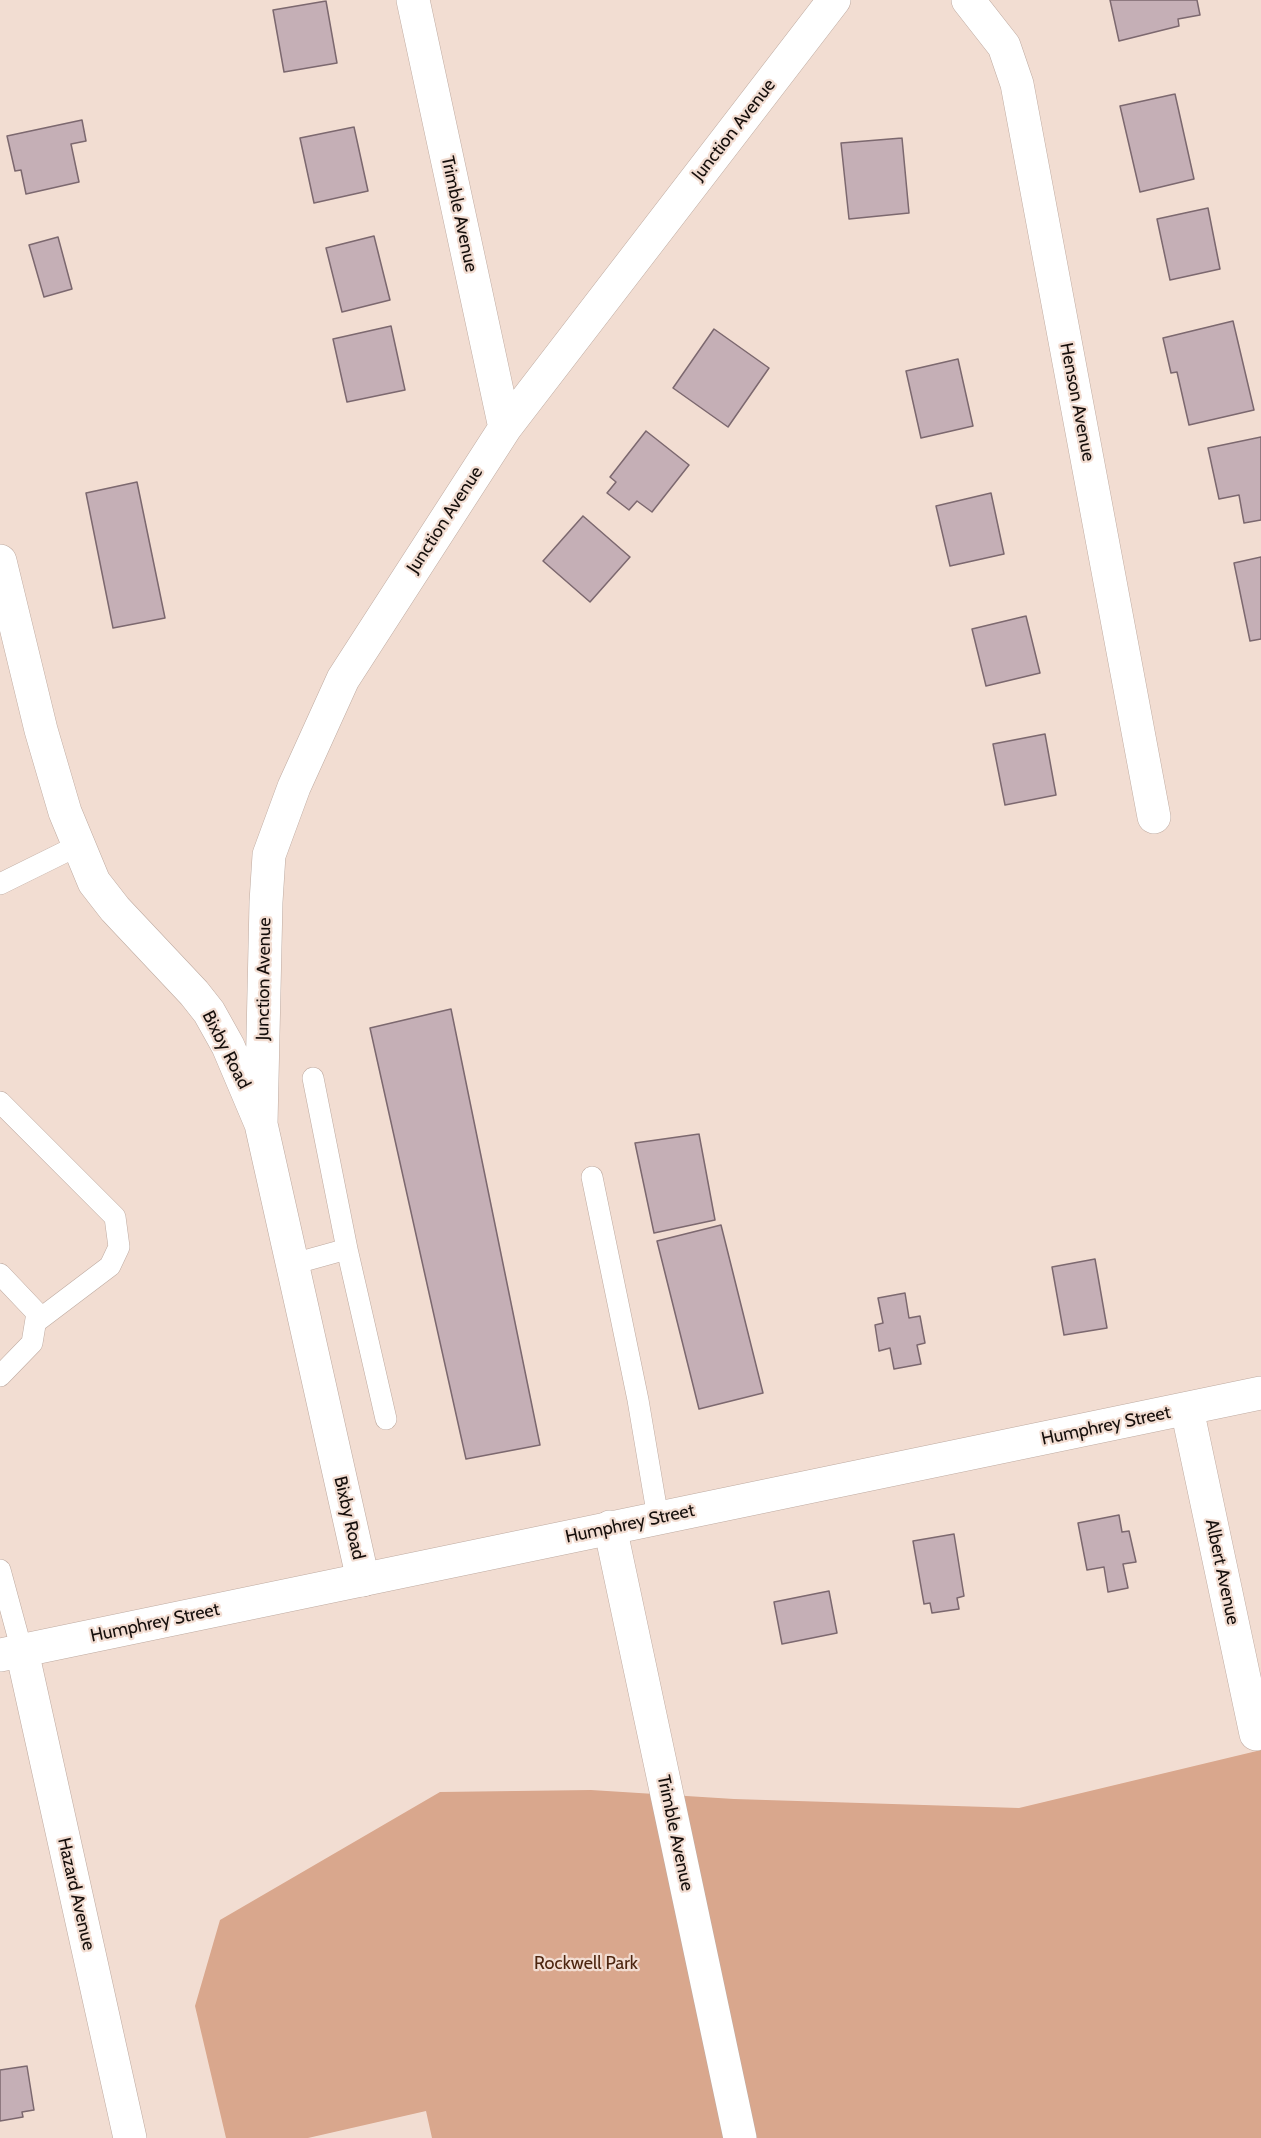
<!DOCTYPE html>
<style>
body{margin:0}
canvas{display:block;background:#f2ddd2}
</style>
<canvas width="1261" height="2138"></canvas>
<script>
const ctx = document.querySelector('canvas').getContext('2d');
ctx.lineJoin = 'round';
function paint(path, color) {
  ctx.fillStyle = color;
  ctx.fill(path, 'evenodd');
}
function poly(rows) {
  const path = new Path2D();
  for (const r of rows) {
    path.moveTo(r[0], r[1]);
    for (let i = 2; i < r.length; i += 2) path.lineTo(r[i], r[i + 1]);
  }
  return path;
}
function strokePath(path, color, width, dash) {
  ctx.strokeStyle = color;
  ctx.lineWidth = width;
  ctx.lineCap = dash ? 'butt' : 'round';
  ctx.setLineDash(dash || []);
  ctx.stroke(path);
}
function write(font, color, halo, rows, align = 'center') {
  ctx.font = font + ' Cabin,sans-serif';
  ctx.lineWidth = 4.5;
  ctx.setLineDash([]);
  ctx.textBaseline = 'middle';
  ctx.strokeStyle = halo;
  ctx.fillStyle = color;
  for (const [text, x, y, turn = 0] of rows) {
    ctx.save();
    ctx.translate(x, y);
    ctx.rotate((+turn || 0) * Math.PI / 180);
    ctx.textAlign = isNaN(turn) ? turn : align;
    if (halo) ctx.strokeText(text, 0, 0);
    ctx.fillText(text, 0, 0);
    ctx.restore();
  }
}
const green = poly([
 [1261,1750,1261,2138,432,2138,426,2111,308,2138,226,2138,195,2006,220,1920,440,1792,591,1790,734,1799,1019,1808]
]);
const building = poly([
 [1110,0,1197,0,1200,15,1178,19,1179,26,1119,41,1110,0],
 [326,1,337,63,284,72,273,10,326,1],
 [1175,94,1194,179,1140,192,1120,106,1175,94],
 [82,120,86,141,71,144,79,182,26,194,21,170,15,171,7,136,82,120],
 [354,127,368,191,314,203,300,138,354,127],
 [902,138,909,213,849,219,841,143,902,138],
 [1208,208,1220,269,1170,280,1157,219,1208,208],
 [374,236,390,300,342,312,326,248,374,236],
 [58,237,72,289,44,297,29,245,58,237],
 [1233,321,1254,410,1189,425,1177,372,1171,373,1163,338,1233,321],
 [391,326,405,390,347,402,333,339,391,326],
 [714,329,769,368,728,427,673,388,714,329],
 [958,359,973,426,921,438,906,371,958,359],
 [646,431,689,465,652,512,637,501,629,510,607,493,616,482,610,477,646,431],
 [1261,437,1261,520,1244,523,1239,495,1219,499,1208,448,1261,437],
 [137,482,165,618,113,628,86,493,137,482],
 [991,493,1004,554,950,566,936,506,991,493],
 [583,516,630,557,590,602,543,561,583,516],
 [1261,557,1261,639,1250,641,1234,563,1261,557],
 [1026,616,1040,673,986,686,972,629,1026,616],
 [1045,734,1056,795,1005,805,993,744,1045,734],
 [451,1009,540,1445,466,1459,370,1028,451,1009],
 [699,1134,715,1220,654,1233,635,1143,699,1134],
 [721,1225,763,1393,699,1409,657,1241,721,1225],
 [1095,1259,1107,1328,1064,1335,1052,1267,1095,1259],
 [905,1293,909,1318,920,1316,925,1343,917,1345,921,1364,894,1369,890,1348,879,1351,875,1325,883,1323,878,1298,905,1293],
 [1119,1515,1122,1532,1129,1531,1136,1562,1123,1564,1128,1588,1108,1592,1104,1567,1087,1570,1078,1523,1119,1515],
 [954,1534,964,1596,957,1598,959,1609,932,1613,930,1603,924,1604,913,1541,954,1534],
 [829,1591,837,1633,782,1644,774,1602,829,1591],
 [27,2066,34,2110,22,2112,23,2117,0,2121,0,2070,27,2066]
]);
const lane = poly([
 [0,884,79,845],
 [0,1102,115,1217,119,1247,110,1266,36,1322],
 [592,1177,638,1400,658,1518],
 [347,1249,386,1419],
 [293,1264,347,1249,313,1078],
 [0,1274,37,1313,32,1343,0,1376],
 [0,1570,22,1651]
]);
const street = poly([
 [413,0,505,428],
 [968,0,1004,46,1017,84,1154,817],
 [0,561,41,730,65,812,94,882,115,909,194,993,209,1012,228,1046,261,1124,363,1580],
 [261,1124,266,902,269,855,294,787,343,679,505,428,834,0],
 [1187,1409,1256,1734],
 [610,1527,740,2138],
 [22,1651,130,2138]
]);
const secondary = poly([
 [0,1655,1261,1393]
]);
const streetNames = [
 ["Junction Avenue",734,130,-52],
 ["Trimble Avenue",459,214,78],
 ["Henson Avenue",1077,402,79],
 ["Junction Avenue",445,520,-57],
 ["Junction Avenue",264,979,-89],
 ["Bixby Road",226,1050,63],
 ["Humphrey Street",1106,1426,-12],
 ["Bixby Road",349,1518,77],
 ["Humphrey Street",630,1524,-12],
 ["Albert Avenue",1222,1572,78],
 ["Humphrey Street",155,1623,-12],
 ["Trimble Avenue",675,1833,78],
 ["Hazard Avenue",76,1894,77]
];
const parkNames = [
 ["Rockwell Park",586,1964]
];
paint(green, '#d9a78d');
paint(building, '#c5afb6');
strokePath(building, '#7c686f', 1.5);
strokePath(lane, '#beaaa0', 22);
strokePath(street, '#beaaa0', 34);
strokePath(secondary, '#beaaa0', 34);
strokePath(lane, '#fff', 21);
strokePath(street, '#fff', 33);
strokePath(secondary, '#fff', 33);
write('18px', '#160f0c', '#f2ddd2', streetNames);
write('18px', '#4c250f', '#f2ddd2', parkNames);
</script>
